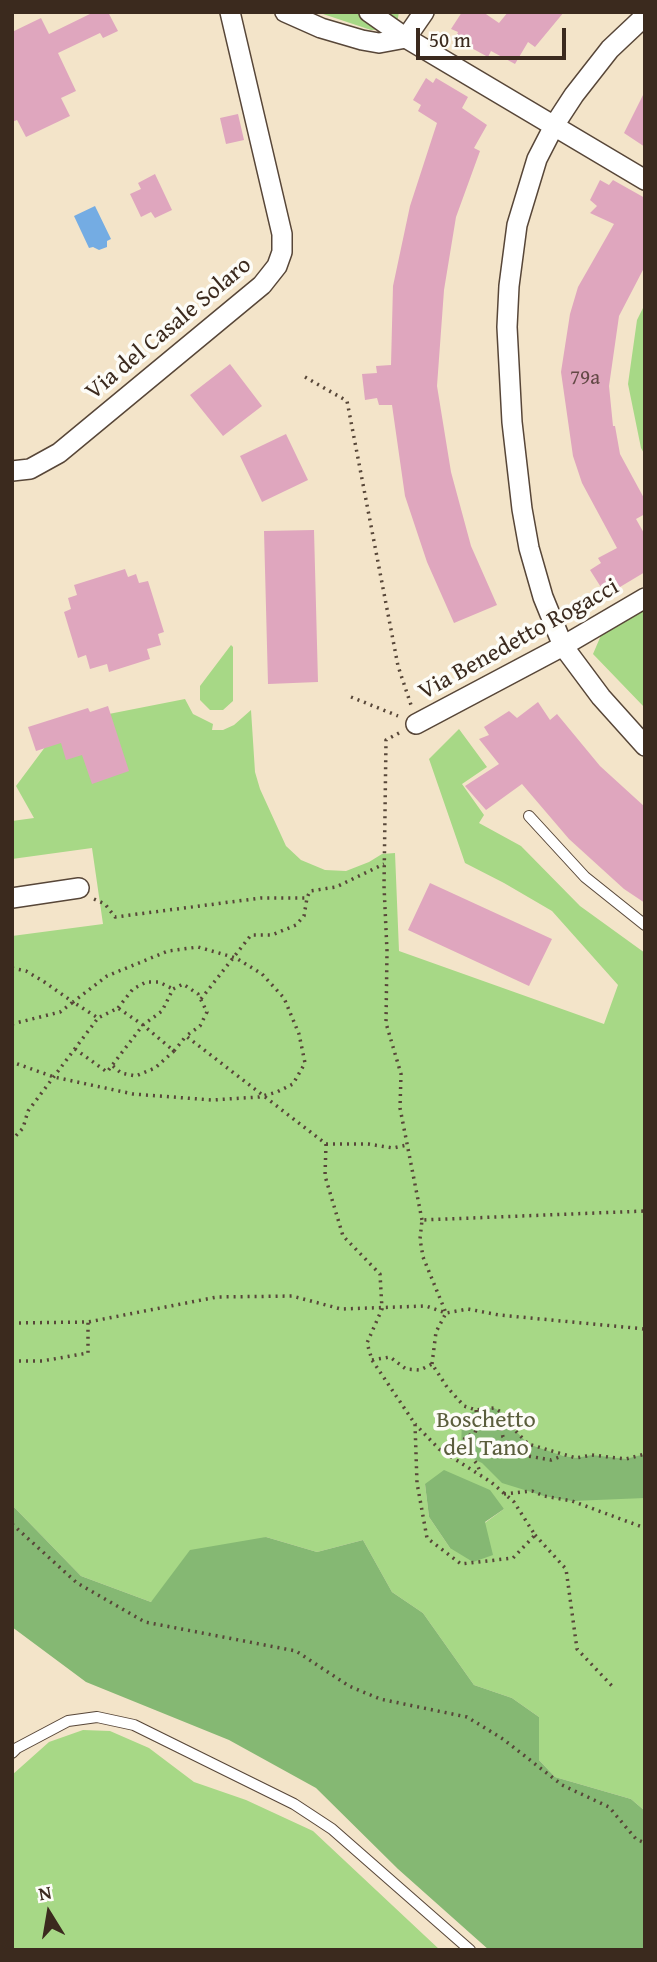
<!DOCTYPE html>
<style>
body{margin:0}
#map{position:relative;width:657px;height:1962px;overflow:hidden;background:#f3e4c9;font-family:"Gentium Book Plus",serif}
canvas{display:block}
.frame{position:absolute;inset:0;border:14px solid #3b2a1e;pointer-events:none}
.north{position:absolute;left:14px;top:1878px;width:70px;height:70px;-webkit-text-stroke:5px #fdfcf7;paint-order:stroke;rotate:349deg;font-size:19px;font-weight:700;line-height:28px;text-align:center;color:#3b2a1e}
.north::after{content:'';display:block;margin:auto;width:24px;height:32px;background:#3b2a1e;clip-path:polygon(50% 0,100% 100%,50% 72%,0 100%)}
.scale{position:absolute;left:416px;top:28px;width:150px;height:32px;box-sizing:border-box;border:4px solid #3b2a1e;border-top:0;padding-left:9px;font-size:21px;line-height:24px;white-space:nowrap;color:#3b2a1e;-webkit-text-stroke:5px #fdfcf7;paint-order:stroke}
</style>
<div id="map">
<canvas width="657" height="1962"></canvas>
<div class="frame"></div>
<div class="north">N</div>
<div class="scale">50 m</div>
</div>
<script>
const ctx = document.querySelector('canvas').getContext('2d');
ctx.lineJoin = 'round';
function paint(path, color) {
  ctx.fillStyle = color;
  ctx.fill(path, 'evenodd');
}
function poly(rows) {
  const path = new Path2D();
  for (const r of rows) {
    path.moveTo(r[0], r[1]);
    for (let i = 2; i < r.length; i += 2) path.lineTo(r[i], r[i + 1]);
  }
  return path;
}
function strokePath(path, color, width, dash) {
  ctx.strokeStyle = color;
  ctx.lineWidth = width;
  ctx.lineCap = dash ? 'butt' : 'round';
  ctx.setLineDash(dash || []);
  ctx.stroke(path);
}
function write(font, color, halo, rows, align = 'center') {
  ctx.font = font + ' "Gentium Book Plus",serif';
  ctx.lineWidth = 7;
  ctx.setLineDash([]);
  ctx.textBaseline = 'middle';
  ctx.strokeStyle = halo;
  ctx.fillStyle = color;
  for (const [text, x, y, turn = 0] of rows) {
    ctx.save();
    ctx.translate(x, y);
    ctx.rotate((+turn || 0) * Math.PI / 180);
    ctx.textAlign = isNaN(turn) ? turn : align;
    if (halo) ctx.strokeText(text, 0, 0);
    ctx.fillText(text, 0, 0);
    ctx.restore();
  }
}
const green = poly([
 [317,12,399,12,396,29,371,30],
 [645,304,645,455,641,448,628,384,637,320],
 [645,609,645,708,593,654,602,633],
 [231,645,233,647,233,701,223,710,210,710,200,700,200,686],
 [185,699,193,714,213,724,212,730,223,730,234,725,251,710,255,772,260,789,286,846,301,860,325,870,346,871,369,862,382,854,395,853,399,951,604,1024,618,985,552,911,504,883,465,863,429,759,459,729,487,767,462,784,484,815,479,823,521,846,580,906,645,953,645,1811,631,1799,555,1777,539,1760,539,1717,512,1698,474,1685,423,1613,392,1592,363,1540,317,1552,266,1537,151,1602,81,1576,12,1505,12,936,103,924,92,848,12,859,12,821,34,818,16,786,63,723],
 [425,1484,504,1509,450,1548,429,1517],
 [83,1730,110,1731,149,1748,194,1782,246,1800,313,1831,440,1950,12,1950,12,1775,49,1742]
]);
const forest = poly([
 [483,1408,494,1408,503,1413,512,1427,528,1444,563,1456,576,1458,592,1455,626,1459,645,1454,645,1498,572,1501,544,1496,502,1483,482,1463,461,1453,462,1416],
 [444,1470,490,1490,504,1509,485,1522,493,1555,473,1562,450,1548,429,1517,425,1484],
 [12,1505,81,1576,151,1602,190,1550,266,1537,317,1552,363,1540,392,1592,423,1613,474,1685,512,1698,539,1717,539,1760,555,1777,631,1799,645,1811,645,1950,489,1950,398,1869,316,1788,229,1740,86,1682,12,1627]
]);
const water = poly([
 [95,206,111,239,107,241,107,247,99,250,93,247,89,248,74,216]
]);
const building = poly([
 [94,12,108,12,118,31,103,38,100,33,58,53,76,91,61,98,70,116,26,137,17,120,12,122,12,32,41,18,49,34],
 [462,12,483,12,499,23,508,12,564,12,535,47,528,42,515,64,491,51,488,57,455,39,458,32,451,29],
 [426,78,433,83,436,78,468,97,462,108,487,125,474,148,480,151,456,217,444,290,437,386,451,472,471,546,497,605,454,623,427,562,405,496,392,405,379,405,377,398,365,400,362,374,377,373,376,366,391,365,393,286,410,206,437,123,418,111,421,105,413,100],
 [645,91,645,147,624,133],
 [238,114,244,140,226,144,220,118],
 [155,174,172,210,155,218,151,212,141,217,130,194,141,189,138,183],
 [600,180,609,185,613,180,645,198,645,266,619,316,609,386,613,426,615,426,620,454,645,500,645,514,636,519,645,535,645,572,620,587,616,583,604,592,590,570,601,563,598,558,617,548,582,483,573,456,561,372,570,314,578,287,614,224,590,213,597,206,590,200],
 [230,364,262,406,223,436,190,395],
 [286,434,308,480,262,502,240,456],
 [314,530,318,682,268,684,264,531],
 [125,569,128,577,136,574,139,583,148,581,164,632,158,634,161,645,147,649,150,659,109,672,107,664,90,669,86,655,78,658,64,612,71,609,68,598,77,595,74,585],
 [538,702,550,720,557,714,600,766,645,807,645,903,624,889,569,839,522,784,486,810,465,786,499,764,479,739,489,735,484,727,509,711,517,718],
 [108,706,129,771,92,784,82,755,66,760,61,743,36,751,28,727,88,708,90,712],
 [430,883,552,939,529,986,408,930]
]);
const path = poly([
 [305,377,347,401,398,666,411,705],
 [351,697,398,716],
 [399,733,386,740,384,886,387,951,386,1023,401,1074,400,1108,422,1220],
 [94,899,105,904,115,917,261,898,307,898,310,891,336,887,384,864],
 [12,968,26,971,43,981,73,1002,107,976,168,951,198,947,236,958,262,974,284,998,299,1034,305,1063,293,1084,277,1092,259,1097,212,1100,133,1094,54,1077,12,1062],
 [201,999,251,935,272,935,296,925,304,916,307,898],
 [118,1008,133,989,146,982,159,982,173,989],
 [12,1024,60,1012,73,1002,98,1018,28,1111,23,1128,12,1140],
 [75,1049,107,1072,143,1025,118,1008,98,1018],
 [174,1051,186,1036,326,1144,368,1144,393,1148,407,1145],
 [113,1066,121,1073,136,1076,155,1068,174,1051,143,1025,162,1011,173,989,183,984,198,994,207,1012,200,1026,186,1036],
 [326,1144,325,1176,343,1236,380,1274,382,1309,367,1343,372,1360,415,1424,417,1483,427,1538,461,1564,513,1558,535,1535,514,1502,491,1482,439,1449,415,1424],
 [12,1323,88,1322,217,1297,292,1296,341,1309,426,1306,446,1313,468,1309,499,1315,645,1329],
 [372,1360,390,1357,406,1369,420,1370,432,1364,447,1387,464,1406,476,1410,494,1408,503,1413,512,1427,528,1444,576,1458,592,1455,626,1459,645,1454],
 [12,1361,42,1361,88,1353,88,1322],
 [432,1364,436,1332,446,1313,423,1257,420,1239,422,1220,645,1211],
 [476,1410,478,1423,475,1433,465,1437,463,1446,477,1464,481,1474],
 [503,1415,500,1424,503,1437,512,1448,528,1456,551,1460,562,1456],
 [504,1494,532,1491,544,1496,572,1501,645,1528],
 [12,1524,77,1583,145,1622,296,1651,349,1686,380,1699,467,1717,503,1739,562,1785,609,1807,636,1839,645,1843],
 [535,1535,566,1569,577,1649,613,1687]
]);
const service = poly([
 [529,816,585,877,645,925],
 [12,1753,17,1748,68,1721,97,1717,134,1725,294,1804,332,1829,470,1950]
]);
const minor = poly([
 [285,12,321,28,362,40,379,43,406,38,645,180],
 [369,12,406,38,424,12],
 [645,16,610,49,574,95,555,124,537,159,517,225,509,286,507,327,512,422,522,509,529,548,543,597,563,646,601,697,645,746],
 [12,471,30,469,59,453,262,285,277,266,282,252,282,234,230,12],
 [416,724,563,646,645,598],
 [12,898,79,888]
]);
const numberNames = [
 ["79a",585,379]
];
const streetNames = [
 ["Via del Casale Solaro",169,329,-40],
 ["Via Benedetto Rogacci",519,640,-29]
];
const parkNames = [
 ["Boschetto",486,1421],
 ["del Tano",486,1449]
];
paint(green, '#a7d886');
paint(forest, '#85b873');
paint(water, '#74ace3');
paint(building, '#dfa6be');
strokePath(service, '#574638', 12);
strokePath(minor, '#574638', 22);
strokePath(path, '#574638', 3.5, [2, 5]);
strokePath(service, '#fff', 10);
strokePath(minor, '#fff', 19);
write('21px', '#644946', null, numberNames);
write('24px', '#3b2a1e', '#fdfcf7', streetNames);
write('24px', '#5b5e3d', '#fdfcf7', parkNames);
</script>
